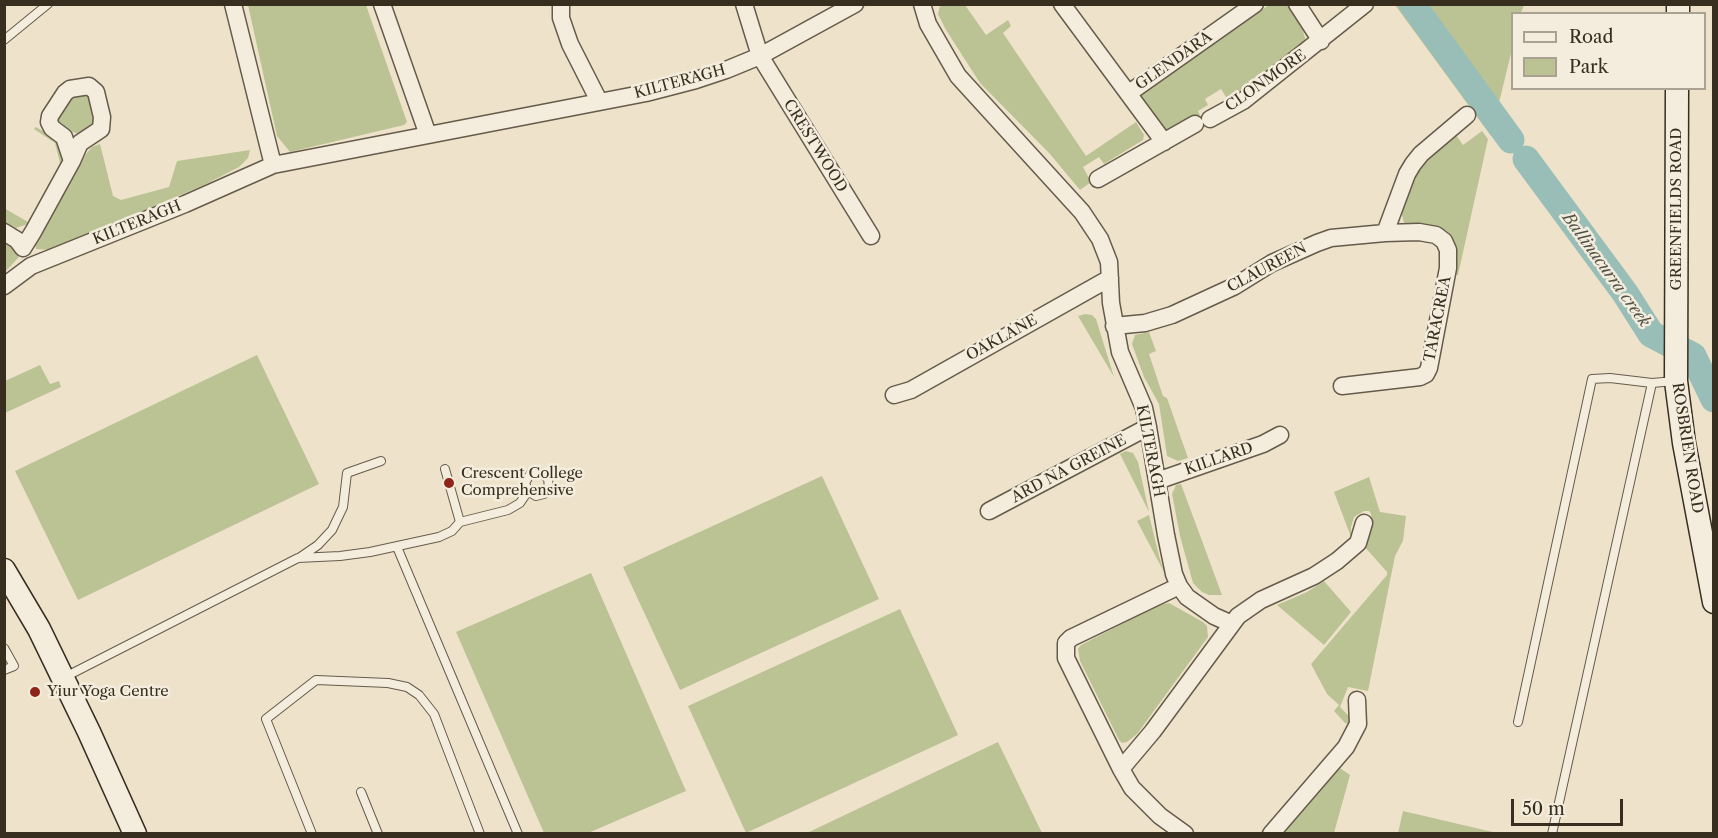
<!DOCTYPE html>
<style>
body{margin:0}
#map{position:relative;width:1718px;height:838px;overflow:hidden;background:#eee3ca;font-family:"Libre Caslon Text",serif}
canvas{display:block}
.frame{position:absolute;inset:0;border:6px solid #382e20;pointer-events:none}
.legend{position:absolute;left:1511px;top:12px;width:195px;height:78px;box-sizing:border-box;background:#f4eddd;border:2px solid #a9a191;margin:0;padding:8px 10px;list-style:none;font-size:18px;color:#382e20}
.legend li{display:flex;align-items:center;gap:12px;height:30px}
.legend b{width:30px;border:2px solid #a9a191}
.scale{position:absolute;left:1511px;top:799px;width:112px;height:27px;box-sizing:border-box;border:3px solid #382e20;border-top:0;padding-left:8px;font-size:18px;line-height:21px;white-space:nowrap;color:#382e20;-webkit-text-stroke:4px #f4eddd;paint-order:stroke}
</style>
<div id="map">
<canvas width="1718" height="838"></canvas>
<div class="frame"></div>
<ul class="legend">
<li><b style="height:8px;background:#f4eddd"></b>Road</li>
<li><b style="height:16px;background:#bbc395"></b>Park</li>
</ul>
<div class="scale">50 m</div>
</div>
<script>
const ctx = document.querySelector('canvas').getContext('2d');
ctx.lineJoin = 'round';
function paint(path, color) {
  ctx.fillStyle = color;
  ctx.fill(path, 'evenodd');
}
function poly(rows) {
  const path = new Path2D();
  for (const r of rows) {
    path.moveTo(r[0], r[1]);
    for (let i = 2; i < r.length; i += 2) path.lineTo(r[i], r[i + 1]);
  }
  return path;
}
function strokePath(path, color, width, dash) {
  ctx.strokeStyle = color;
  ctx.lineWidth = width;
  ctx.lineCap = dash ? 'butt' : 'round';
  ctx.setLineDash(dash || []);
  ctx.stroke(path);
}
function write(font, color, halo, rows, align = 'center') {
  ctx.font = font + ' "Libre Caslon Text",serif';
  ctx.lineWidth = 5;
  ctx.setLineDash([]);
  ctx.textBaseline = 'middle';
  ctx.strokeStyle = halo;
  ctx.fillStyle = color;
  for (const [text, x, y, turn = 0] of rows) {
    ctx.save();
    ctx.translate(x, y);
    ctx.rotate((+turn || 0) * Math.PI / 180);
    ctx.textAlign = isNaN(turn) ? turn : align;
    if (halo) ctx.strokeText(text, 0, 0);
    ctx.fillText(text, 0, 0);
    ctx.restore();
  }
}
const green = poly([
 [248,5,366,5,407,122,404,125,290,152,277,136],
 [940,5,965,5,986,35,1008,20,1011,26,1003,33,1086,156,1136,122,1144,135,1143,140,1104,164,1099,157,1083,167,1091,182,1080,190,1050,154,980,83,946,30,938,14],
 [1269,5,1286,5,1288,6,1303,31,1306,42,1249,87,1230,99,1226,97,1221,89,1205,99,1208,105,1198,111,1200,115,1171,130,1167,132,1162,128,1142,99,1141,94],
 [1395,5,1524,5,1521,13,1512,14,1512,49,1491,136],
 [85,94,89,97,96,122,84,134,75,133,62,126,57,120,72,96],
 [36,127,57,140,63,161,28,224,16,228,5,222,4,208,28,222,60,163,55,143,34,129],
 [1482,131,1488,139,1458,275,1455,275,1454,244,1452,236,1447,231,1439,228,1404,223,1401,211,1417,168,1456,135,1463,145],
 [100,144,113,196,121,200,169,187,177,161,250,150,248,158,239,167,206,184,57,248,51,250,36,249,35,244,86,154,92,147],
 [5,238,13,245,19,257,5,272],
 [1085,314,1092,315,1096,319,1114,377,1078,316],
 [1149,332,1156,351,1149,354,1163,396,1167,398,1188,458,1178,461,1167,456,1159,404,1144,377,1132,344,1135,335],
 [257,355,319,484,78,600,15,471],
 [40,365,50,384,59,381,61,387,5,413,5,381],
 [1126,451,1133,453,1138,462,1149,512,1120,454],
 [822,476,879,599,680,690,623,567],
 [1369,477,1380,512,1406,516,1403,541,1395,556,1368,691,1348,687,1340,707,1349,716,1350,724,1345,723,1334,711,1339,705,1327,694,1311,664,1387,575,1387,572,1363,545,1372,525,1371,514,1369,511,1364,511,1354,517,1351,527,1351,537,1334,492],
 [1181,484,1222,595,1209,595,1202,592,1193,583,1180,536,1172,494,1176,485],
 [1149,515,1159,556,1164,572,1137,521],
 [591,573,686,791,588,833,544,833,456,632],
 [1324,581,1351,612,1324,645,1277,605,1307,592],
 [1169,603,1203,622,1207,626,1208,637,1137,734,1127,742,1122,743,1119,740,1080,661,1078,649,1081,645,1159,605],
 [900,609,958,735,746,833,688,706],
 [998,742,1042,833,807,833],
 [1337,766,1350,775,1334,833,1281,834],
 [1403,811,1497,833,1398,833]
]);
const river = poly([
 [1412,4,1511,140],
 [1526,159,1625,293,1651,334,1693,356,1714,399]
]);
const lane = poly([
 [4,40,48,4],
 [445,469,460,522],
 [397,547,518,834],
 [299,558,318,545,332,530,343,507,347,473,381,461],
 [4,648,14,666,4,670],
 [65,677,298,558,340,556,370,552,439,537,452,531,460,522,508,510,520,503,528,491,525,483,530,474,539,472,548,478,549,489,544,494,536,496,528,491],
 [1518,722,1592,379,1610,378,1652,383],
 [361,792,378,834],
 [312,834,266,719,316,680,388,683,407,687,419,695,434,714,480,834],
 [1552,834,1652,383,1675,381]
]);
const street = poly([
 [233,4,273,165],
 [382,4,428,135],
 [561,4,561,18,570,44,599,101],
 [744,4,760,56,871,236],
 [922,4,928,24,958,76,1082,212,1100,239,1109,262,1111,303,1120,352,1144,408,1148,427,1166,535,1174,574,1179,586,1187,597,1214,616,1232,624,1153,731,1121,769,1132,788,1160,816,1185,834],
 [1062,4,1164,142],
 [1297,4,1321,41],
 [1129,93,1255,4],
 [1210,119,1243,101,1365,4],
 [1098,179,1195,124],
 [4,232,17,240,23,248,33,232,72,161,80,143,101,129,102,117,96,92,89,86,70,89,65,93,50,116,49,122,52,128,64,137,72,161],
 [4,286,31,266,185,204,273,165,646,93,696,80,726,70,760,56,855,4],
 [1114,326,1145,323,1172,315,1235,286,1272,263,1317,243,1331,238,1385,233,1407,174,1413,164,1421,154,1467,115],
 [1342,386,1420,377,1426,374,1429,368,1448,268,1448,250,1444,241,1436,235,1419,232,1385,233],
 [894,395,911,390,1110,278],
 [1157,481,1263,444,1280,435],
 [989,511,1148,427],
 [1232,624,1238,616,1261,600,1314,576,1337,561,1358,543,1364,523],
 [1121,769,1066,658,1066,643,1071,638,1179,586],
 [1271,834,1346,747,1358,724,1357,700]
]);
const secondary = poly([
 [1678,14,1678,4],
 [1677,88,1676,381,1684,443,1714,602],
 [4,570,39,629,89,732,135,834]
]);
const markers = [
 [449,483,6,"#8f2418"],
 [35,692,6,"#8f2418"]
];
const streetNames = [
 ["GLENDARA",1174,61,-35],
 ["CLONMORE",1266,81,-35],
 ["KILTERAGH",680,82,-15],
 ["CRESTWOOD",815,146,58],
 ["GREENFIELDS ROAD",1677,209,-90],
 ["KILTERAGH",137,223,-22],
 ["CLAUREEN",1267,268,-28],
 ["TARACREA",1438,319,-79],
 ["OAKLANE",1002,338,-29],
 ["ROSBRIEN ROAD",1687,448,81],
 ["KILTERAGH",1150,451,79],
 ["KILLARD",1219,459,-19],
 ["ARD NA GREINE",1069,469,-28]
];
const poiNames = [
 ["Crescent College",461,474],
 ["Comprehensive",461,491],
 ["Yiur Yoga Centre",47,692]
];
const waterNames = [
 ["Ballinacurra creek",1606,270,54]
];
paint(green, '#bbc395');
strokePath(river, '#99beb7', 27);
strokePath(lane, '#665b4a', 10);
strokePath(street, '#665b4a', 19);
strokePath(secondary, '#382e20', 25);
strokePath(lane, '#f4eddd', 8);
strokePath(street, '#f4eddd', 16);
strokePath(secondary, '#f4eddd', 22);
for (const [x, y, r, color] of markers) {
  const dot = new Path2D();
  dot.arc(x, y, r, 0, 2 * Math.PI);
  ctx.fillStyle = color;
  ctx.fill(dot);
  strokePath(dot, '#f4eddd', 2);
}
write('15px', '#382e20', '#f4eddd', streetNames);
write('15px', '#382e20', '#f4eddd', poiNames, 'left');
write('italic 16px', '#505246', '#f4eddd', waterNames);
</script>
